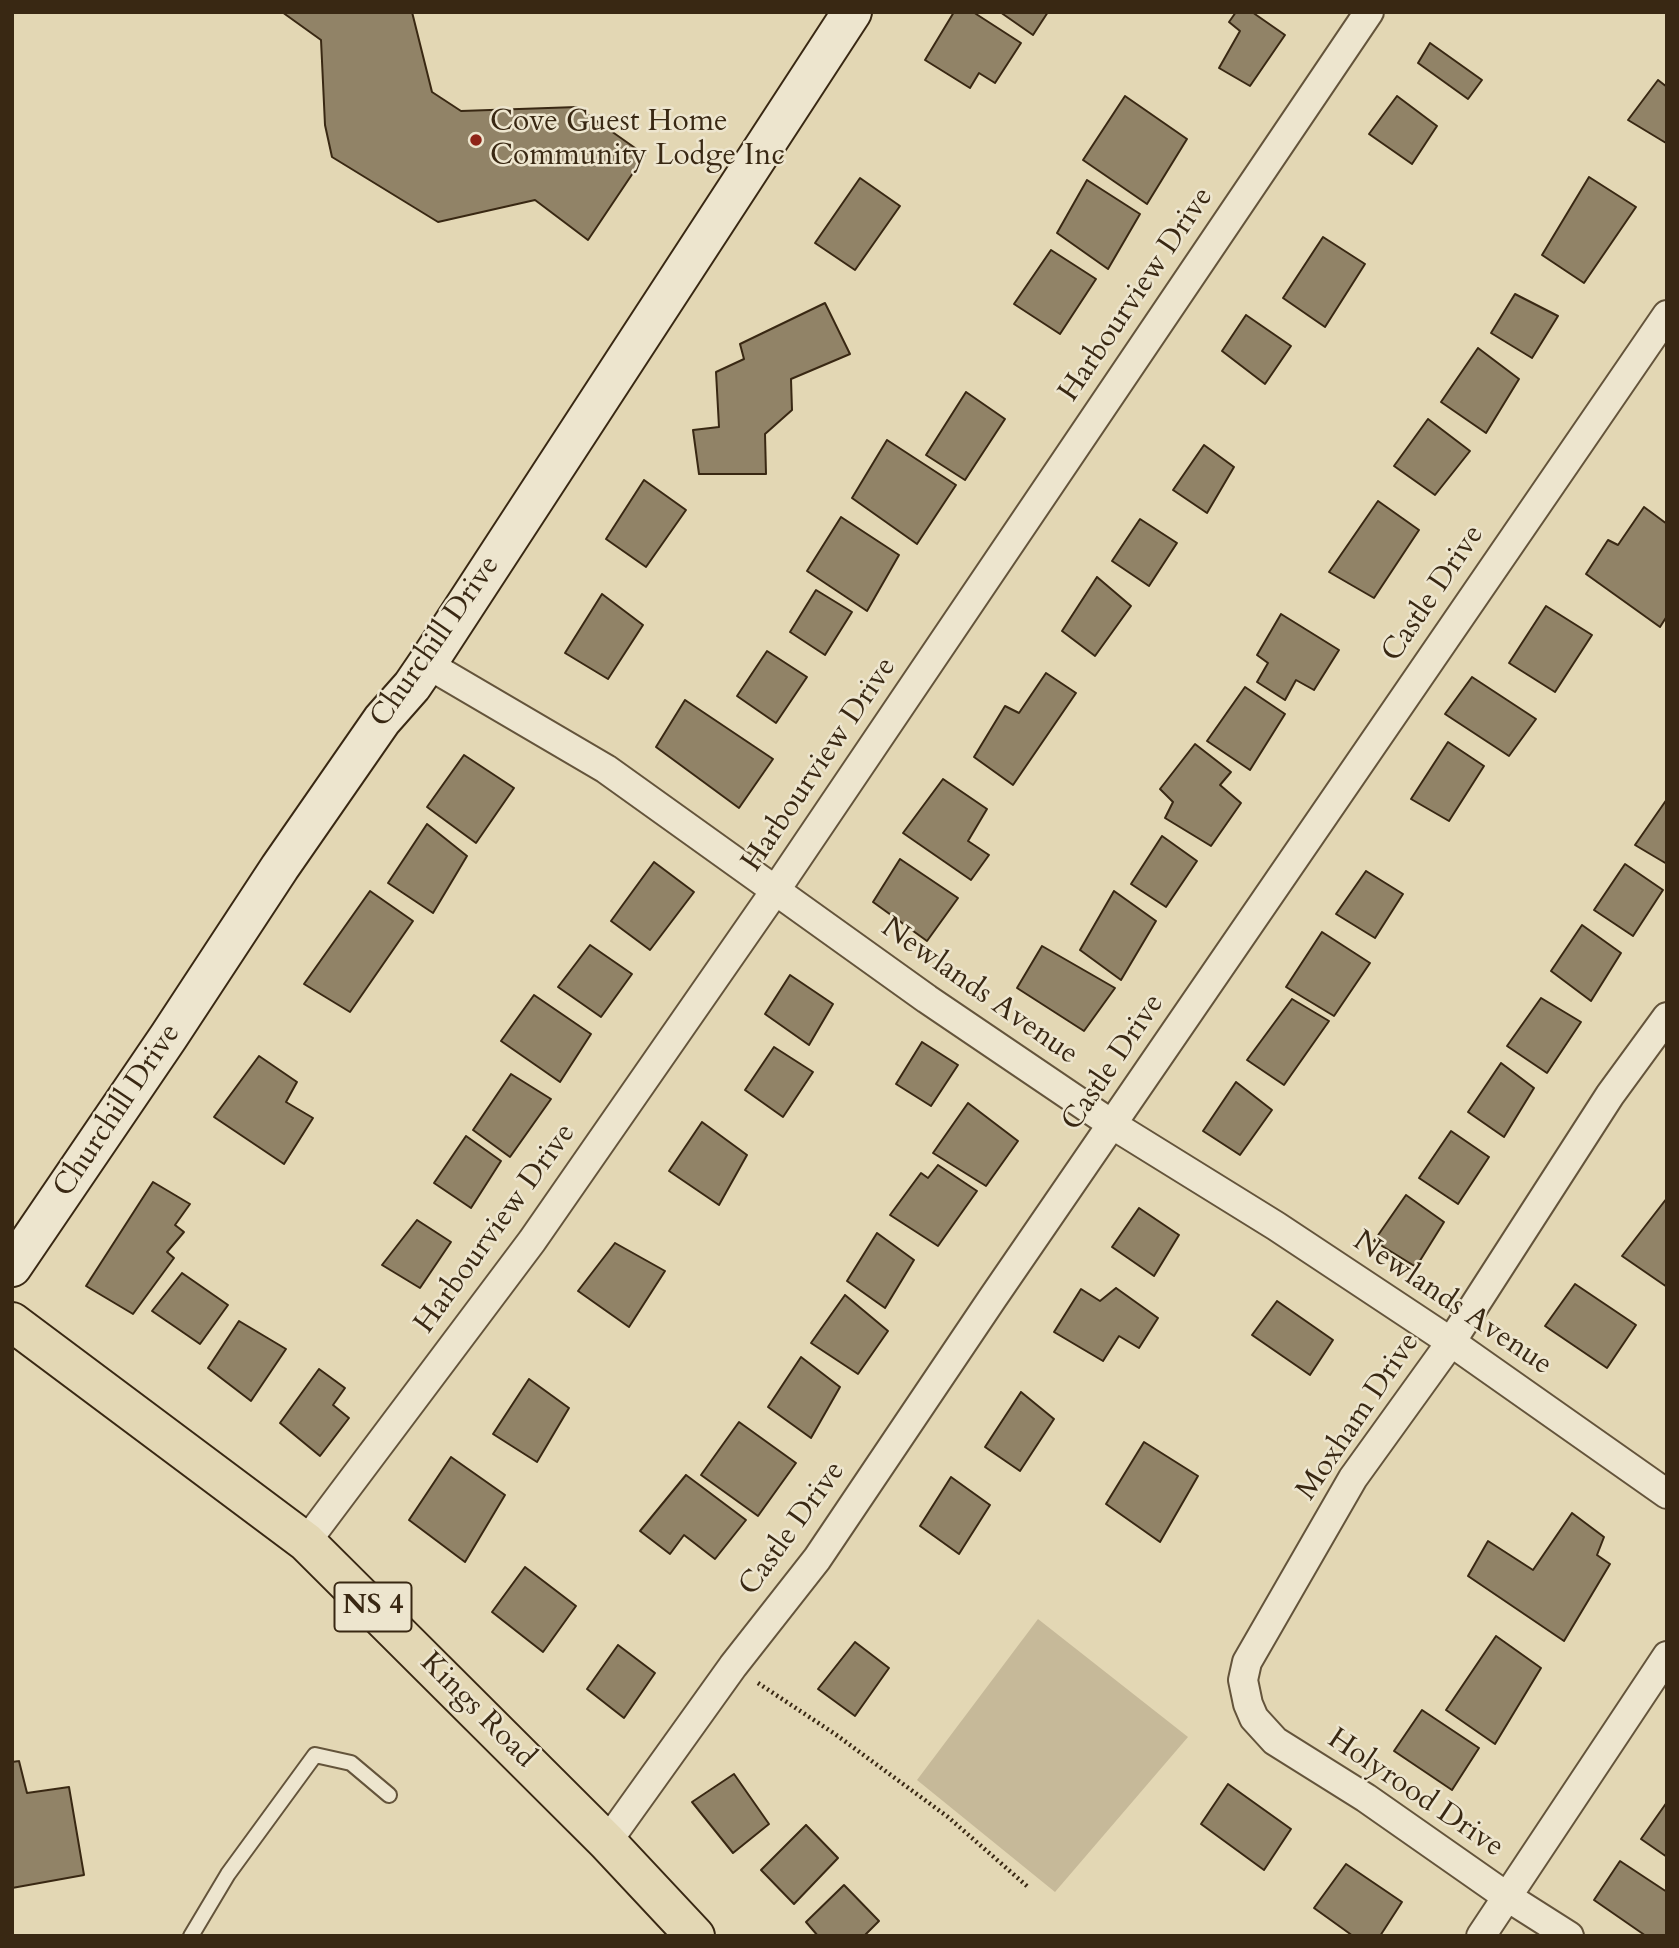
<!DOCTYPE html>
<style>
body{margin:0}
#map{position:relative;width:1679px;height:1948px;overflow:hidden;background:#e3d7b4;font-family:Cardo,serif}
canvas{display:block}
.frame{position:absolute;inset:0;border:14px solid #392813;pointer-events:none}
</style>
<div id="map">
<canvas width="1679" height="1948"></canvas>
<div class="frame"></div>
</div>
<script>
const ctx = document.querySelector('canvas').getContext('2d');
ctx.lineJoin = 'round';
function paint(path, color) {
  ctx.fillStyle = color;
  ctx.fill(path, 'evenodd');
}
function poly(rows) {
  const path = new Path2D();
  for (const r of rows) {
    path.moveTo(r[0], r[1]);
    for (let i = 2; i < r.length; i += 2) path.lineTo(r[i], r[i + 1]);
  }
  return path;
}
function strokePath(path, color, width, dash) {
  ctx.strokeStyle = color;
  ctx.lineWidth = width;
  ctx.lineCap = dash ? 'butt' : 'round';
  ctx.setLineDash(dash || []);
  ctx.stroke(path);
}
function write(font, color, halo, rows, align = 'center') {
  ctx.font = font + ' Cardo,serif';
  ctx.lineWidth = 5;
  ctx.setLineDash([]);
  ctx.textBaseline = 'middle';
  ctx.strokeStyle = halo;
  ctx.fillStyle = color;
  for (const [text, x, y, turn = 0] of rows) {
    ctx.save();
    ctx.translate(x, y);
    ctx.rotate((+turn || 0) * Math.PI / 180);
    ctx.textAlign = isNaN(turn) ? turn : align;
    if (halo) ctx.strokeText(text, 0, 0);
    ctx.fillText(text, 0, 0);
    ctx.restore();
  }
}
const green = poly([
 [1038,1619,1188,1737,1055,1892,917,1780]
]);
const building = poly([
 [282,12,412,12,432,92,461,111,577,107,645,155,588,240,535,200,438,222,332,157,325,125,321,40,282,12],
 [954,12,973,12,1021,43,995,83,979,73,970,88,925,60,954,12],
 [1000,12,1048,12,1033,35,1000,12],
 [1236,12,1252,12,1285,35,1250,86,1219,68,1240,31,1229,22,1236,12],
 [1430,43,1482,80,1468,99,1418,63,1430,43],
 [1658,80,1667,87,1666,143,1628,120,1658,80],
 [1125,96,1187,139,1147,204,1083,160,1125,96],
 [1397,96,1437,126,1412,164,1369,134,1397,96],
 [1589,177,1636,207,1584,283,1542,255,1589,177],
 [860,178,900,206,855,270,815,243,860,178],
 [1087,180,1140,214,1108,269,1057,233,1087,180],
 [1323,237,1365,264,1325,327,1283,298,1323,237],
 [1051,250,1096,279,1060,334,1014,304,1051,250],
 [1515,294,1558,316,1532,358,1491,333,1515,294],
 [825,303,850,354,791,379,792,410,765,434,766,474,699,474,693,430,719,427,716,372,744,359,740,344,825,303],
 [1246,315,1291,346,1265,384,1222,351,1246,315],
 [1478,348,1519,379,1486,433,1441,402,1478,348],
 [966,392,1005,419,965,480,926,455,966,392],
 [1428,419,1470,451,1435,495,1394,466,1428,419],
 [887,440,956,485,917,544,852,498,887,440],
 [1204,445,1234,467,1207,513,1173,490,1204,445],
 [644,480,686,510,646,567,606,539,644,480],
 [1378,501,1419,530,1374,598,1329,572,1378,501],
 [1644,507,1667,524,1667,616,1660,627,1586,574,1608,540,1618,545,1644,507],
 [841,517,899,555,867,611,807,571,841,517],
 [1140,519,1177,543,1149,586,1112,561,1140,519],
 [1097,577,1131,606,1095,656,1062,631,1097,577],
 [816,590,852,612,825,655,790,632,816,590],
 [602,594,643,625,608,679,565,653,602,594],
 [1546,606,1592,635,1555,692,1509,663,1546,606],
 [1281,614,1339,650,1314,690,1296,680,1285,700,1257,682,1268,663,1257,655,1281,614],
 [767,651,807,677,776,723,737,696,767,651],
 [1046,673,1076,693,1013,785,974,757,1005,706,1019,713,1046,673],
 [1472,677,1536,719,1509,756,1445,714,1472,677],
 [1245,687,1285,714,1250,770,1207,741,1245,687],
 [685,700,773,759,739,808,656,747,685,700],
 [1448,742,1484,766,1449,821,1411,799,1448,742],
 [1195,744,1231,772,1220,785,1241,803,1211,846,1165,818,1173,802,1160,789,1195,744],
 [464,755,514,788,476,843,427,807,464,755],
 [943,779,987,809,968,841,989,855,971,880,903,833,943,779],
 [1667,799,1667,864,1635,845,1667,799],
 [427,824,467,856,433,913,388,883,427,824],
 [1162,836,1197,861,1166,907,1131,884,1162,836],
 [900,859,958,898,927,941,873,902,900,859],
 [654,862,694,892,650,950,611,921,654,862],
 [1625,864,1663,890,1633,936,1594,910,1625,864],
 [1366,871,1403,894,1375,938,1336,914,1366,871],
 [370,891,413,921,350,1012,304,984,370,891],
 [1114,891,1156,921,1121,980,1080,950,1114,891],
 [1582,925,1621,953,1591,1001,1551,971,1582,925],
 [1322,932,1370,963,1334,1016,1286,987,1322,932],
 [590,945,632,974,601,1017,558,987,590,945],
 [1042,946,1115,988,1084,1031,1017,988,1042,946],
 [790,975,833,1004,809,1045,765,1014,790,975],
 [534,995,591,1034,560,1082,501,1041,534,995],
 [1541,998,1581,1022,1547,1073,1507,1046,1541,998],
 [1292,999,1329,1021,1284,1085,1247,1060,1292,999],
 [922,1042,958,1065,931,1106,896,1084,922,1042],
 [774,1047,813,1072,783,1117,745,1090,774,1047],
 [259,1056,297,1082,286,1102,313,1118,284,1164,214,1117,259,1056],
 [1501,1063,1534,1088,1504,1137,1468,1112,1501,1063],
 [511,1074,551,1099,510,1157,473,1130,511,1074],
 [1236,1082,1272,1110,1240,1155,1203,1131,1236,1082],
 [968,1103,1018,1141,986,1186,933,1153,968,1103],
 [702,1122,747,1155,719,1205,669,1171,702,1122],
 [1451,1131,1489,1157,1458,1204,1419,1178,1451,1131],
 [466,1136,501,1161,471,1208,434,1183,466,1136],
 [938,1165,977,1191,938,1246,890,1215,921,1173,928,1178,938,1165],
 [153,1182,190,1204,175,1225,184,1232,167,1252,174,1258,133,1314,86,1286,153,1182],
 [1406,1195,1444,1222,1416,1267,1374,1241,1406,1195],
 [1667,1198,1667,1287,1622,1256,1667,1198],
 [1139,1208,1179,1235,1154,1276,1112,1247,1139,1208],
 [417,1220,451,1242,420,1288,382,1265,417,1220],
 [877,1233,914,1260,885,1308,847,1281,877,1233],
 [615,1243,665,1271,629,1327,578,1291,615,1243],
 [182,1273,228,1305,200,1344,152,1311,182,1273],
 [1575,1284,1636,1325,1607,1368,1545,1326,1575,1284],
 [1116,1288,1158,1318,1139,1348,1119,1336,1103,1361,1054,1332,1081,1289,1100,1301,1116,1288],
 [845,1295,888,1331,858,1374,811,1343,845,1295],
 [1277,1301,1333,1340,1310,1375,1252,1335,1277,1301],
 [239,1321,286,1349,251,1401,208,1368,239,1321],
 [801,1357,840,1387,811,1438,768,1407,801,1357],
 [319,1369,345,1388,333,1405,349,1418,320,1456,280,1423,319,1369],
 [529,1379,569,1408,537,1462,493,1434,529,1379],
 [1021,1392,1054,1419,1020,1471,985,1447,1021,1392],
 [739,1422,796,1463,758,1516,701,1475,739,1422],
 [1144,1442,1198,1476,1160,1542,1106,1504,1144,1442],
 [451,1457,505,1495,465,1562,409,1520,451,1457],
 [686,1475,746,1520,715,1559,684,1535,670,1554,640,1531,686,1475],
 [951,1477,990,1505,959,1554,920,1526,951,1477],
 [1572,1513,1604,1537,1597,1555,1610,1564,1564,1641,1468,1576,1488,1541,1533,1570,1572,1513],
 [525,1567,576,1606,543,1652,492,1612,525,1567],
 [1496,1636,1541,1668,1495,1744,1446,1710,1496,1636],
 [855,1642,889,1668,855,1716,818,1689,855,1642],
 [618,1645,655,1673,624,1718,587,1689,618,1645],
 [1422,1710,1479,1748,1452,1790,1394,1751,1422,1710],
 [19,1761,27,1793,69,1787,84,1875,12,1888,12,1762,19,1761],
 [734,1774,769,1824,733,1853,692,1802,734,1774],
 [1228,1784,1291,1829,1264,1870,1201,1824,1228,1784],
 [1667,1802,1667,1857,1641,1839,1667,1802],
 [806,1825,838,1858,794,1904,761,1870,806,1825],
 [1620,1861,1667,1892,1667,1936,1646,1936,1594,1900,1620,1861],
 [1346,1864,1402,1902,1380,1936,1353,1936,1314,1908,1346,1864],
 [844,1885,879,1921,864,1936,818,1936,806,1922,844,1885]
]);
const path = poly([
 [758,1683,835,1734,948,1817,1028,1887]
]);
const lane = poly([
 [191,1936,228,1874,315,1755,351,1763,389,1795]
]);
const street = poly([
 [427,664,606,769,927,999,1113,1125,1276,1226,1451,1342,1667,1494],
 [306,1542,532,1241,775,891,1369,12],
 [607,1842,733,1666,817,1559,992,1299,1667,315],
 [1481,1936,1667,1656],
 [1569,1936,1506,1896,1366,1798,1275,1741,1254,1718,1248,1704,1243,1680,1247,1662,1353,1478,1451,1342,1610,1095,1667,1017]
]);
const secondary = poly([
 [12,1267,169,1036,280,867,382,720,412,686,427,664,852,12]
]);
const primary = poly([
 [12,1322,306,1542,607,1842,695,1936]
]);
const markers = [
 [476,140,7,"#8f2418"]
];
const shields = [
 [373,1607,77]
];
const shieldNames = [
 ["NS 4",373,1607]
];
const poiNames = [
 ["Cove Guest Home",490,123],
 ["Community Lodge Inc",490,157]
];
const streetNames = [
 ["Harbourview Drive",1137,295,-56],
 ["Castle Drive",1434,594,-56],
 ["Churchill Drive",436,642,-55],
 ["Harbourview Drive",820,765,-56],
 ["Newlands Avenue",979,992,35],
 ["Castle Drive",1114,1063,-56],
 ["Churchill Drive",118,1111,-56],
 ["Harbourview Drive",496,1229,-54],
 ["Newlands Avenue",1452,1304,34],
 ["Moxham Drive",1359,1417,-56],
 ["Castle Drive",793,1529,-54],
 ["Kings Road",477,1711,45],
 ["Holyrood Drive",1415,1794,34]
];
paint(green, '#c6b999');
paint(building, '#918367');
strokePath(building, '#392813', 2);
strokePath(lane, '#64543b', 18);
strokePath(street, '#64543b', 32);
strokePath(secondary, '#392813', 42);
strokePath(primary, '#392813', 42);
strokePath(path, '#392813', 4.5, [2, 3.5]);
strokePath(lane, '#ede5ce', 14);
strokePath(street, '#ede5ce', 28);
strokePath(secondary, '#ede5ce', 38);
strokePath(primary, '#e3d7b4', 38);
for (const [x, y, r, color] of markers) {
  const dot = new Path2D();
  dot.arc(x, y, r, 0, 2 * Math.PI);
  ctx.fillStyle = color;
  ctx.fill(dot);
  strokePath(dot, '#ede5ce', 2.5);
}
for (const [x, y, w] of shields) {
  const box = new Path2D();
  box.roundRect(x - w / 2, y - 24.5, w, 49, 5);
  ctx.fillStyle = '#ede5ce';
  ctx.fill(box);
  strokePath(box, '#392813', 2);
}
write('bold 28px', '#392813', null, shieldNames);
write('30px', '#392813', '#ede5ce', poiNames, 'left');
write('30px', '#392813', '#ede5ce', streetNames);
</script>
